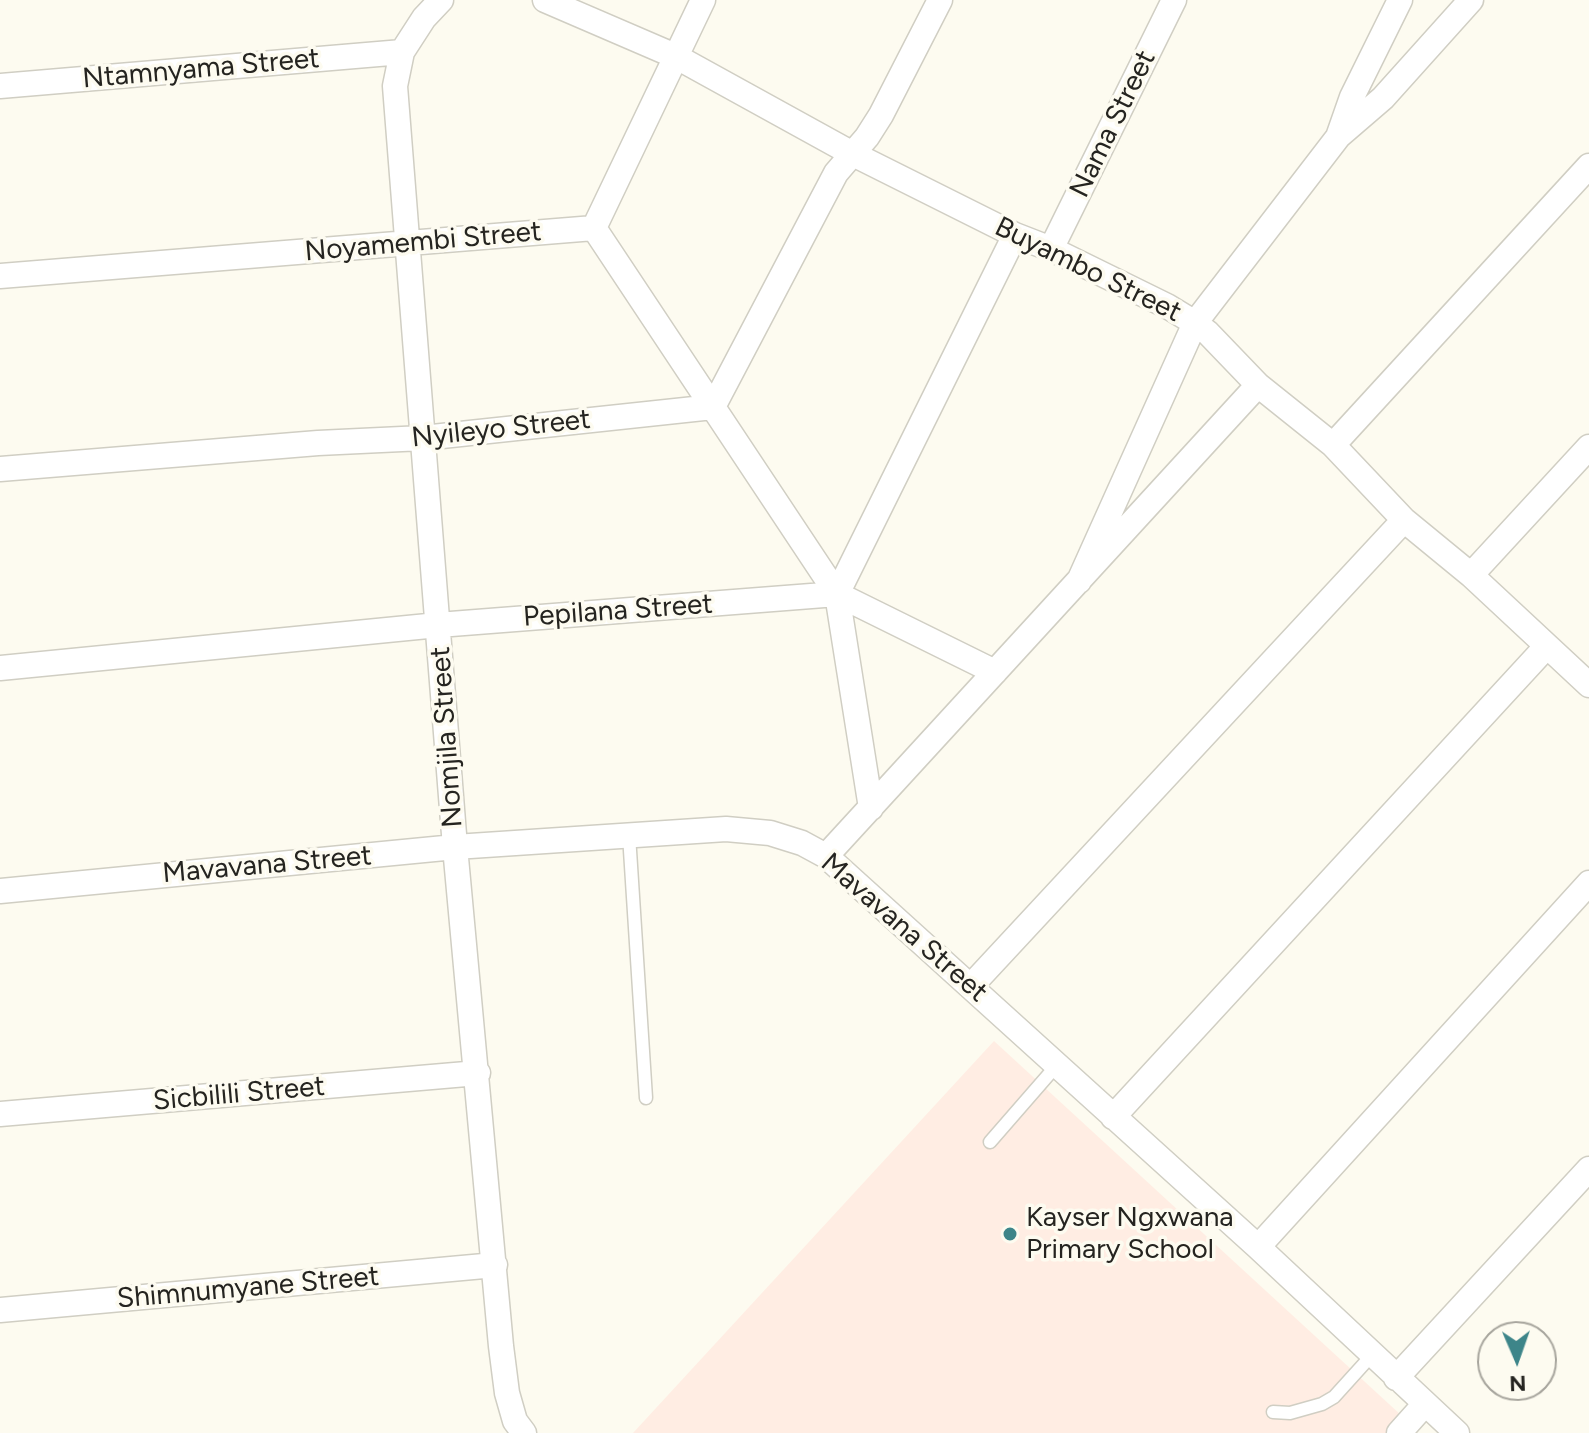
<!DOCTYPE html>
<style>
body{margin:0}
#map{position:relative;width:1589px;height:1433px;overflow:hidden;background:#fdfbf0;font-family:Figtree,sans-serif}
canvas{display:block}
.north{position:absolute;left:1477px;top:1321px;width:80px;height:80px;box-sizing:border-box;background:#fdfbf0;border:2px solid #a7a59d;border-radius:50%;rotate:178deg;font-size:22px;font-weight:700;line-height:32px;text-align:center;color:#252420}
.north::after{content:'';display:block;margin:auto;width:28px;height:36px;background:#3d8589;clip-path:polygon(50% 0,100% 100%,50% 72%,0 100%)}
</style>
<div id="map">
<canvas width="1589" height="1433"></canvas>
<div class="north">N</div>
</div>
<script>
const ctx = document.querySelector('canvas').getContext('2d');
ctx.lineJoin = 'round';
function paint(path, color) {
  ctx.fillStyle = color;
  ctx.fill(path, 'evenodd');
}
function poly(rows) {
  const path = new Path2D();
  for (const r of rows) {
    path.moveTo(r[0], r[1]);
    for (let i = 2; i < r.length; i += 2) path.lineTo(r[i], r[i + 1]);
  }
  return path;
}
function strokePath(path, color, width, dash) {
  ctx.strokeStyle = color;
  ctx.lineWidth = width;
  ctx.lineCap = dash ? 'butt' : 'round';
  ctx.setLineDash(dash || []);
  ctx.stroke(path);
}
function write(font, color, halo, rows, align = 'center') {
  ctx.font = font + ' Figtree,sans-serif';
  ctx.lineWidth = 7;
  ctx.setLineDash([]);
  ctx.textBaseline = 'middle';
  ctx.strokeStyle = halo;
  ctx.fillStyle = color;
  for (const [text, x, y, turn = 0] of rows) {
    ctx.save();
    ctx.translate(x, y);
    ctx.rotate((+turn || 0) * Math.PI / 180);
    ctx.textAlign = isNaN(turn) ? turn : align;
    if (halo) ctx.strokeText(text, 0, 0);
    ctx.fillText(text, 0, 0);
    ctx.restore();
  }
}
const education = poly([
 [994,1041,1414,1427,1408,1433,633,1433]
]);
const service = poly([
 [629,835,646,1098],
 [990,1142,1057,1065],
 [1273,1412,1290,1413,1322,1404,1334,1397,1372,1355]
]);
const minor = poly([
 [441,0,424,18,402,52,395,86,455,847,501,1346,507,1393,515,1421,524,1433],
 [545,0,675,56,851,153,1015,235,1051,249,1167,306,1195,323,1208,333,1258,385,1333,445,1404,520,1471,575,1589,685],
 [0,86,402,52],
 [1340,135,1383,98,1471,0],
 [594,228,837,594,871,808],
 [594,228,703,0],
 [1051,249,1174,0],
 [0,276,594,228],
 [1333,445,1589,166],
 [0,469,318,443,423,438,713,407,836,173,867,137,881,115,940,0],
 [1471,575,1589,447],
 [1079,581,1195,323,1338,137,1352,97,1400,0],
 [837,594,995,672],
 [0,668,438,625,837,594,1015,235],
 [826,856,1258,385],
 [0,891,455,847,726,829,770,833,802,843,826,856,1258,1247,1457,1433],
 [971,986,1404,520],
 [0,1114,478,1073],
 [1113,1117,1546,647],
 [1258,1247,1589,883],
 [0,1310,495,1265],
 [1396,1378,1589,1169],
 [1399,1433,1424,1405]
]);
const markers = [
 [1010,1234,8,"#3d8589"]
];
const streetNames = [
 ["Ntamnyama Street",201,69,-5],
 ["Nama Street",1113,124,-64],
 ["Noyamembi Street",423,242,-5],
 ["Buyambo Street",1088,270,26],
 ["Nyileyo Street",501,429,-6],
 ["Pepilana Street",618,611,-4],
 ["Nomjila Street",447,737,-94],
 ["Mavavana Street",267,865,-5],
 ["Mavavana Street",904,928,41],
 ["Sicbilili Street",239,1094,-5],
 ["Shimnumyane Street",248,1288,-5]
];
const poiNames = [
 ["Kayser Ngxwana",1026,1218],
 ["Primary School",1026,1250]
];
paint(education, '#ffede3');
strokePath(service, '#d0cec3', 15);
strokePath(minor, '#d0cec3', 27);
strokePath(service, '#fff', 12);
strokePath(minor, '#fff', 24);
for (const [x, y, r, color] of markers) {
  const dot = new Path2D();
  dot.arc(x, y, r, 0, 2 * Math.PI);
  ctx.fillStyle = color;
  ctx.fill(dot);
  strokePath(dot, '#fdfbf0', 3);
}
write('28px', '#252420', '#fdfbf0', streetNames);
write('28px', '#252420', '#fdfbf0', poiNames, 'left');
</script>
